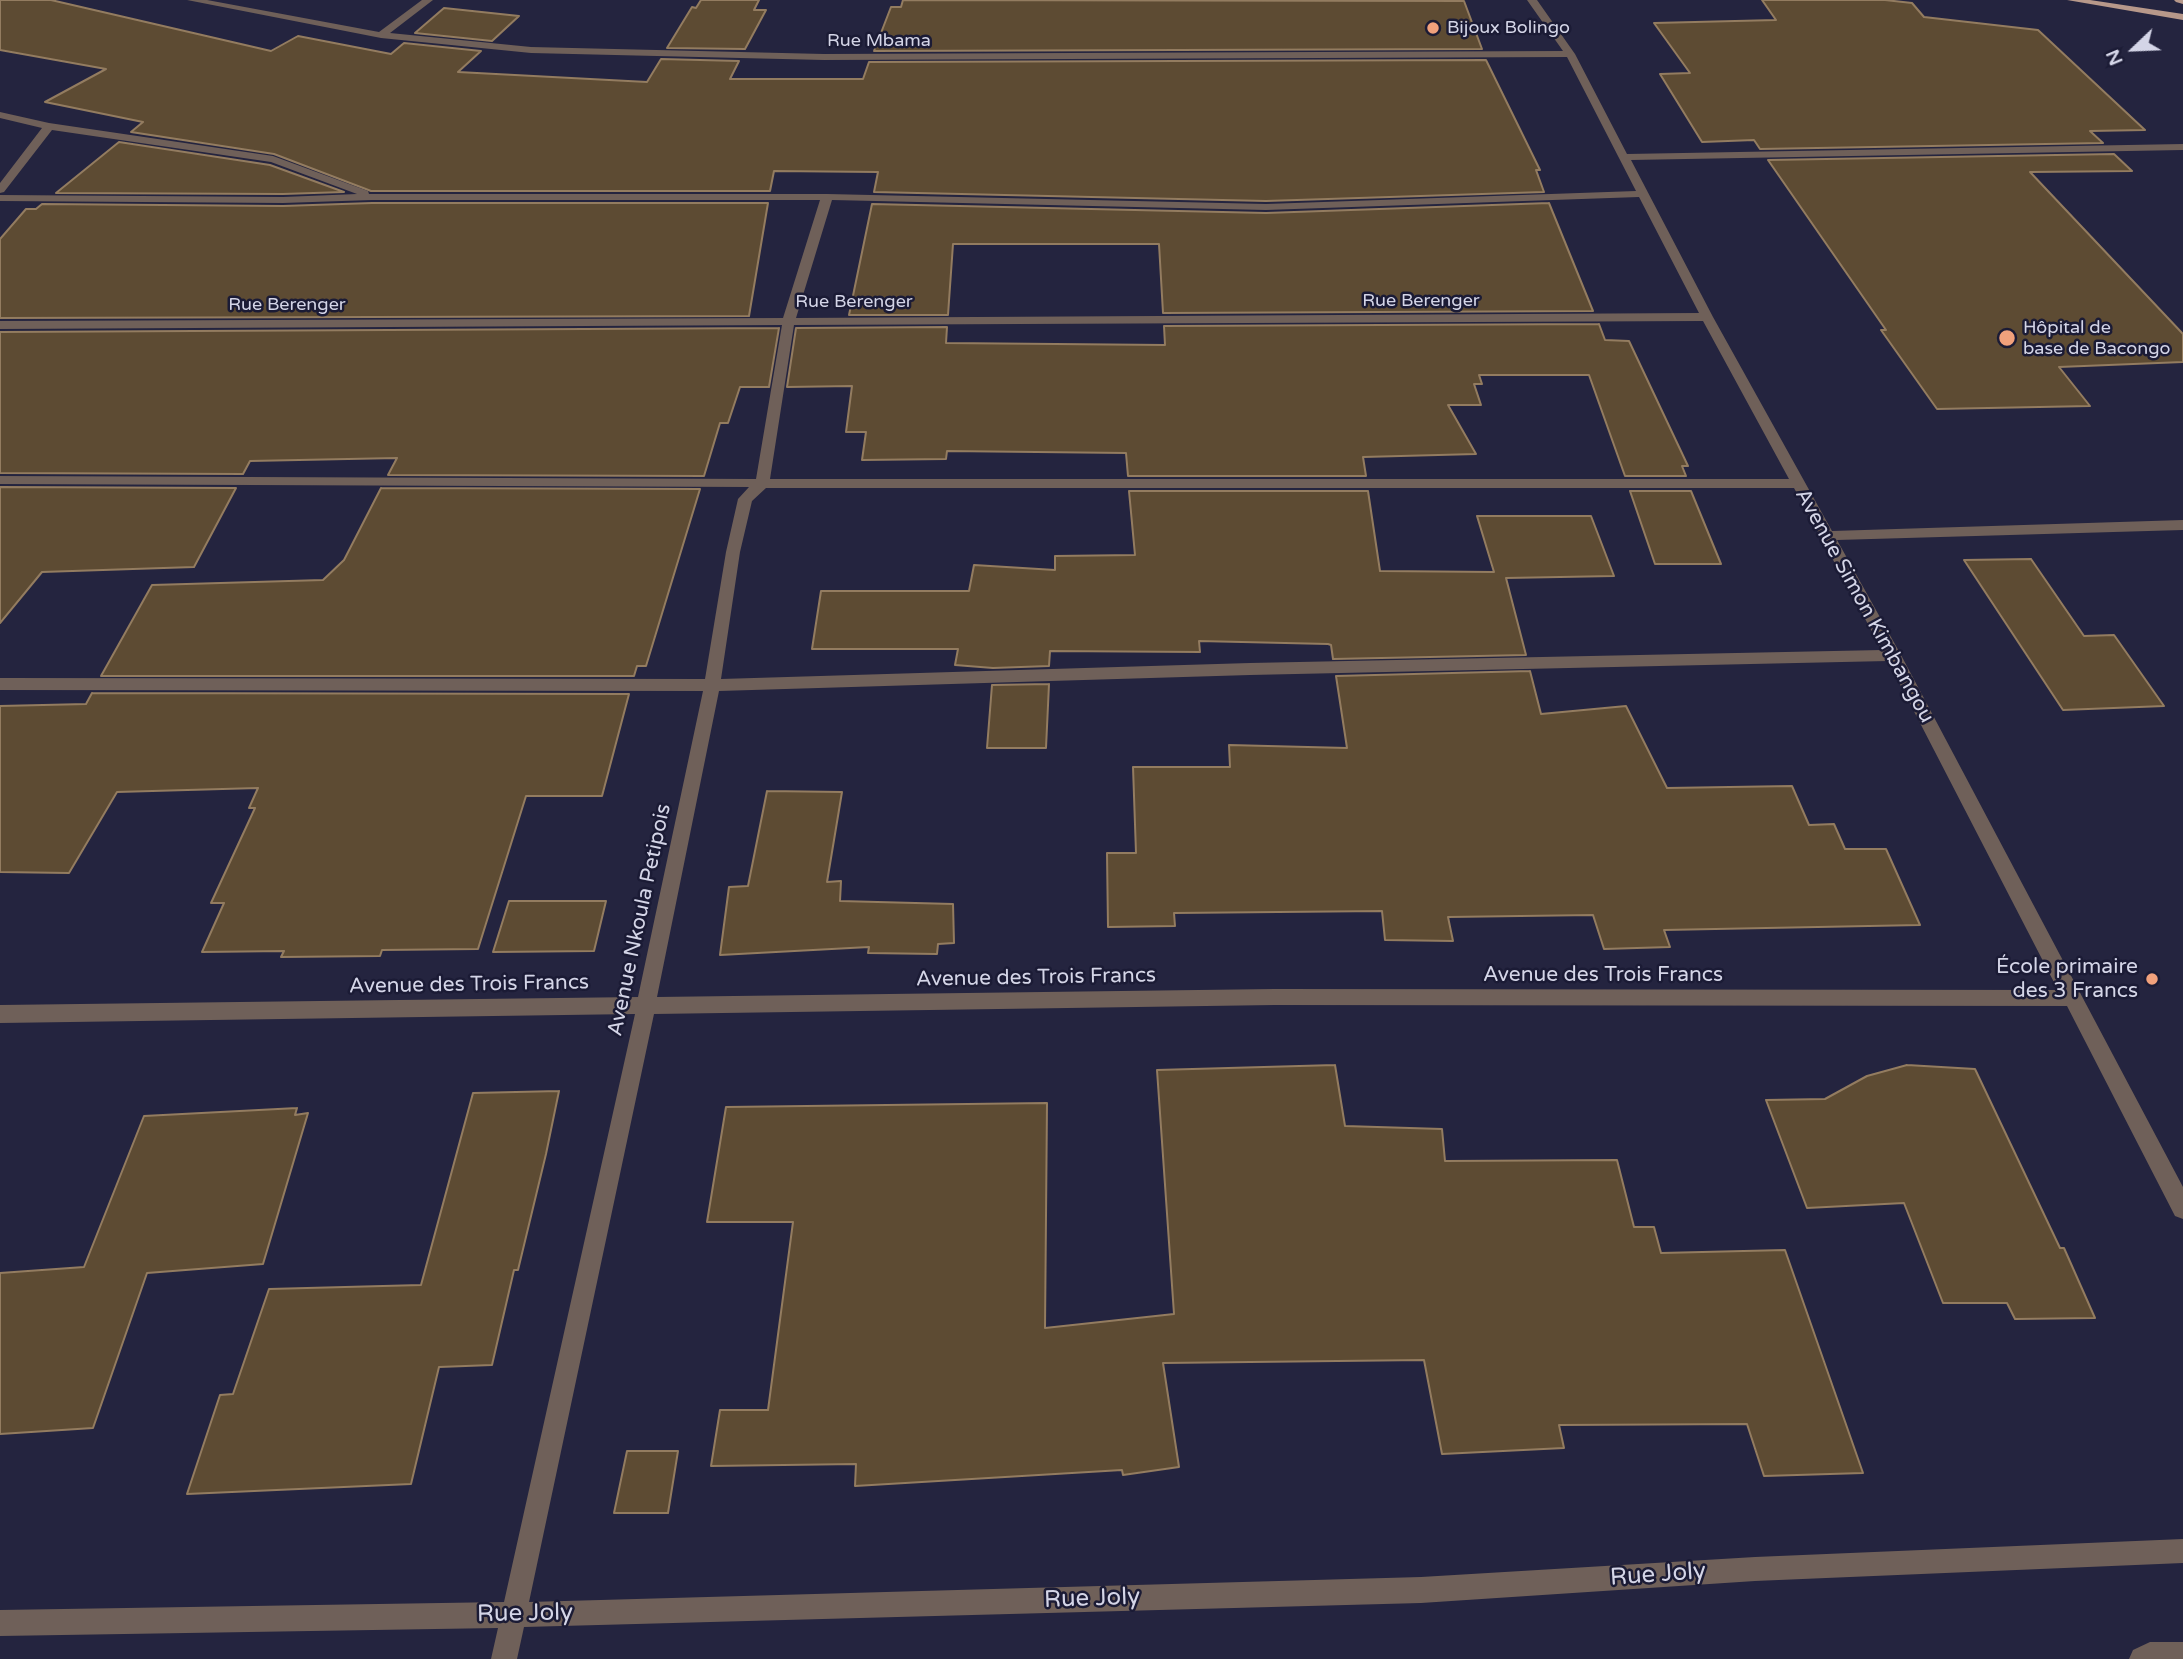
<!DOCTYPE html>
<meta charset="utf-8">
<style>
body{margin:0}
#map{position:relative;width:2183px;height:1659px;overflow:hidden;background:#24243f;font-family:"Varela Round",sans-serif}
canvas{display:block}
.north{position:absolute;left:2099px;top:14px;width:70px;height:70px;-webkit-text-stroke:5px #1b1b35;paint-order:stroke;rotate:247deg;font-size:19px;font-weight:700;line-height:28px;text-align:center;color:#d4d5e7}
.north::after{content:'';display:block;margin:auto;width:24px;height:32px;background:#d4d5e7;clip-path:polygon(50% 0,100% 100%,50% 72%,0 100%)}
</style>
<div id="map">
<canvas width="2183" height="1659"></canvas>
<div class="north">N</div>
</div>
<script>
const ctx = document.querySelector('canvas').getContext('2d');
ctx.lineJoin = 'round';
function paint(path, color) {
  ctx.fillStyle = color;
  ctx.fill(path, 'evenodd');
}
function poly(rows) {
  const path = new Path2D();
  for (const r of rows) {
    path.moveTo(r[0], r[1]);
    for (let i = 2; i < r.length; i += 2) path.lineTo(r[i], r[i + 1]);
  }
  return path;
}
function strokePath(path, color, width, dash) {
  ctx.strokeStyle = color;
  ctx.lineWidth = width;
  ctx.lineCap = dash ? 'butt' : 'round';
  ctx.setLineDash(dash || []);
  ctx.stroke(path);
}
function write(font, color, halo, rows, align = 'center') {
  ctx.font = font + ' "Varela Round",sans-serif';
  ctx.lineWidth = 5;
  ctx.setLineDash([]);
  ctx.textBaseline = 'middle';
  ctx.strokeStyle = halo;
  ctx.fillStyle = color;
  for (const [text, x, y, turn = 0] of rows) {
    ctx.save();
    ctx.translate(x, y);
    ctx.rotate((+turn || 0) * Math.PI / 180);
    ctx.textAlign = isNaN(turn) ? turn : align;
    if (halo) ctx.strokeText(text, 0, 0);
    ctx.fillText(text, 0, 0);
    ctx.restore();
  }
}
const building = poly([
 [0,0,51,0,271,51,298,36,391,54,404,43,481,51,458,72,647,82,661,59,739,61,730,79,863,79,869,62,1486,60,1540,170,1536,170,1544,192,1266,201,874,192,878,172,774,171,770,191,371,191,274,154,131,132,143,122,45,102,106,69,0,50,0,0],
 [701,0,759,0,754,10,766,10,745,49,667,48,692,7,696,8,701,0],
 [903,0,1464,1,1482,49,874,51,891,7,901,7,903,0],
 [1762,0,1885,0,1912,3,1924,17,2038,30,2145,130,2090,131,2103,143,1760,149,1754,140,1702,142,1660,74,1690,73,1654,23,1776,20,1762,0],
 [444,8,519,16,492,41,415,33,444,8],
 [119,142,270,165,344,192,283,194,56,193,119,142],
 [2114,154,2132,171,2030,172,2183,334,2183,362,2059,367,2090,406,1937,409,1881,330,1886,330,1768,160,2114,154],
 [372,203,768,203,749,316,0,318,0,239,26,209,36,209,42,204,283,206,372,203],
 [1549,203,1593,311,1163,313,1159,244,953,244,948,315,849,315,872,204,1266,213,1549,203],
 [1599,324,1605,340,1629,341,1688,466,1682,466,1686,476,1625,476,1589,375,1479,375,1482,384,1474,384,1481,405,1448,405,1476,454,1363,457,1366,476,1128,476,1126,453,947,451,946,459,862,460,866,432,846,432,852,386,787,387,796,328,947,327,946,343,1165,345,1164,326,1599,324],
 [779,328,769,387,740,387,728,423,720,423,704,476,388,475,397,458,250,461,243,474,0,473,0,332,779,328],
 [0,487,236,488,194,567,42,572,0,623,0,487],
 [381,488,700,489,646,666,637,666,634,676,101,676,152,585,323,580,344,560,381,488],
 [1129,491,1368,491,1380,571,1494,572,1477,516,1591,516,1614,576,1506,578,1526,655,1333,659,1331,645,1328,644,1199,641,1200,652,1050,651,1049,666,993,668,955,665,958,649,812,649,821,591,969,591,974,565,1055,570,1055,556,1135,555,1129,491],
 [1630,491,1691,491,1721,564,1655,564,1630,491],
 [2031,559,2084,636,2114,635,2164,706,2063,710,1964,560,2031,559],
 [1530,671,1541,714,1626,706,1667,788,1792,786,1809,825,1834,824,1845,849,1886,849,1920,925,1664,930,1670,947,1604,949,1593,915,1448,917,1453,941,1385,940,1382,911,1174,913,1175,926,1108,927,1107,853,1136,853,1133,767,1230,767,1229,745,1347,748,1336,676,1530,671],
 [1049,684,1046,748,987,748,992,685,1049,684],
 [92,693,629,694,602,796,526,796,478,949,382,950,380,956,281,957,284,951,202,952,224,903,211,903,255,808,249,808,258,788,117,792,69,873,0,872,0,706,86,704,92,693],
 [767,791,842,792,827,882,841,881,840,901,953,904,954,943,938,944,937,954,868,953,869,947,720,955,729,887,748,886,767,791],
 [509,901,606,901,594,951,493,952,509,901],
 [1335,1065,1345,1126,1442,1129,1445,1161,1617,1160,1634,1227,1654,1227,1661,1253,1785,1250,1863,1473,1764,1476,1747,1424,1559,1425,1564,1448,1442,1454,1424,1360,1163,1363,1179,1467,1123,1475,1122,1470,855,1486,856,1464,711,1466,720,1410,768,1410,793,1222,707,1222,726,1107,1047,1103,1045,1328,1174,1314,1157,1070,1335,1065],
 [1907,1065,1975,1069,2060,1248,2064,1248,2095,1318,2015,1319,2007,1303,1943,1303,1904,1203,1807,1208,1766,1100,1825,1099,1867,1076,1907,1065],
 [559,1091,546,1154,518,1270,514,1270,492,1365,439,1367,411,1484,187,1494,220,1395,233,1394,269,1289,421,1285,473,1093,559,1091],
 [297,1108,295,1115,308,1113,263,1264,147,1273,93,1428,0,1434,0,1273,84,1267,144,1116,297,1108],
 [627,1451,678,1451,668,1513,614,1513,627,1451]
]);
const minor = poly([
 [187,0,207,0,379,32,422,0,433,0,390,33,531,47,824,54,1563,51,1527,0,1537,0,1575,54,1627,154,2183,144,2183,150,1631,160,1713,317,1832,531,2183,520,2183,530,1837,540,1901,655,2183,1187,2183,1219,2175,1216,2067,1006,1275,1005,654,1014,529,1602,1421,1577,1755,1557,2183,1539,2183,1563,1755,1581,1421,1603,524,1627,517,1659,491,1659,498,1628,0,1636,0,1610,504,1602,635,1014,0,1023,0,1005,638,997,703,691,0,690,0,678,705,679,726,552,738,499,749,487,0,484,0,476,756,479,782,325,0,329,0,321,783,318,820,200,372,200,283,203,0,201,0,195,283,197,357,194,271,162,52,130,4,192,0,193,0,183,42,128,0,118,0,112,49,123,273,156,368,191,369,194,827,194,1266,204,1636,191,1567,57,824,60,531,53,381,38,187,0],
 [1639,197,1699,313,796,318,832,200,1266,210,1639,197],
 [1703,321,1789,479,770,479,794,325,1703,321],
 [766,488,1794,488,1882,650,1250,663,721,679,740,552,752,501,766,488],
 [1888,661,2058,990,1275,989,657,997,719,691,1250,675,1888,661],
 [2150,1642,2183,1642,2183,1659,2129,1659,2133,1650,2150,1642]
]);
const major = poly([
 [2067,0,2090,0,2183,14,2183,20,2067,0],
 [2174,0,2183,0,2183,4,2176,2,2174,0]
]);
const markers = [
 [1433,28,7,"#f1a17c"],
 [2007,338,9,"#f1a17c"],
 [2152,979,7,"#f1a17c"]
];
const farPoinames = [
 ["Bijoux Bolingo",1447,28],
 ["Hôpital de",2023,328],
 ["base de Bacongo",2023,349]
];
const farStreetnames = [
 ["Rue Mbama",879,41],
 ["Rue Berenger",1421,301],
 ["Rue Berenger",854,302],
 ["Rue Berenger",287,305]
];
const streetNames = [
 ["Avenue Simon Kimbangou",1864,606,61],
 ["Avenue Nkoula Petipois",640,920,-78],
 ["Avenue des Trois Francs",1603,975],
 ["Avenue des Trois Francs",1036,978,-1],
 ["Avenue des Trois Francs",469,985,-1]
];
const poiNames = [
 ["École primaire",2138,967],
 ["des 3 Francs",2138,991]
];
const nearStreetnames = [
 ["Rue Joly",1658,1575,-4],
 ["Rue Joly",1092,1599,-2],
 ["Rue Joly",525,1614,-1]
];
paint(building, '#5d4b33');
strokePath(building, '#937c60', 2);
paint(minor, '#6f6059');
paint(major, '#b7988a');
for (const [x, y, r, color] of markers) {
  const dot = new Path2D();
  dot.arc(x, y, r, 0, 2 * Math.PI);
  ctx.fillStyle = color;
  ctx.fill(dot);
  strokePath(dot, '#1b1b35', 2.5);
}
write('18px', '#d4d5e7', '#1b1b35', farPoinames, 'left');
write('18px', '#d4d5e7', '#1b1b35', farStreetnames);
write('21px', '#d4d5e7', '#1b1b35', streetNames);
write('21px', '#d4d5e7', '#1b1b35', poiNames, 'right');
write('24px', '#d4d5e7', '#1b1b35', nearStreetnames);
</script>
